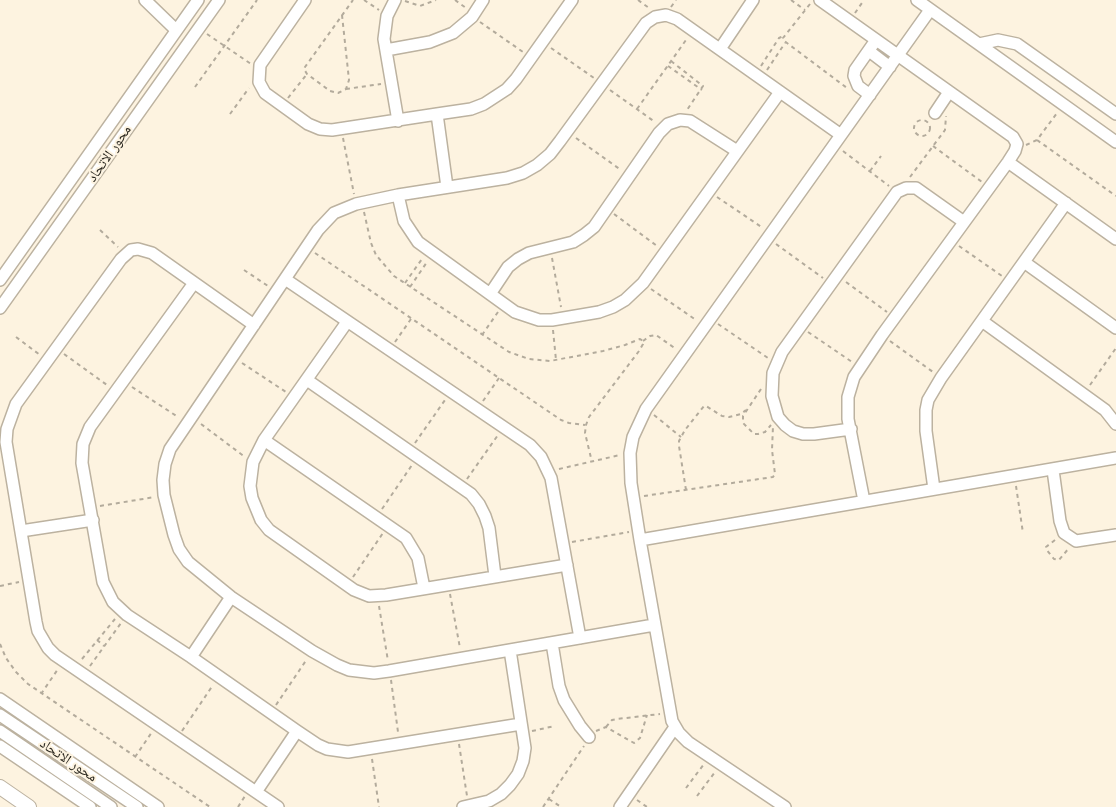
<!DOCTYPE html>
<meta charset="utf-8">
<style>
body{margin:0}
canvas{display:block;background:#fdf3e0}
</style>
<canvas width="1116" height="807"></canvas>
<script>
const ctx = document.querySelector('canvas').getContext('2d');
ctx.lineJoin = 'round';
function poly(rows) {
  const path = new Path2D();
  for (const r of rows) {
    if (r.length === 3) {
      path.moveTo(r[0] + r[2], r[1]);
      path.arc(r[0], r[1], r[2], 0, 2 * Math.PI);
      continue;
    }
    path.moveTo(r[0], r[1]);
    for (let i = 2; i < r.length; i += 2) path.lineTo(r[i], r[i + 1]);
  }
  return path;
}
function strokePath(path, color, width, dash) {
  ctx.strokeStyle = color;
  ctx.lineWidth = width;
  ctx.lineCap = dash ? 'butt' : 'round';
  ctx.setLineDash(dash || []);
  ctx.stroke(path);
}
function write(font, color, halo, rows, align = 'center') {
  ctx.font = font + ' "Nunito Sans","Noto Naskh Arabic",sans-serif';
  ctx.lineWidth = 4;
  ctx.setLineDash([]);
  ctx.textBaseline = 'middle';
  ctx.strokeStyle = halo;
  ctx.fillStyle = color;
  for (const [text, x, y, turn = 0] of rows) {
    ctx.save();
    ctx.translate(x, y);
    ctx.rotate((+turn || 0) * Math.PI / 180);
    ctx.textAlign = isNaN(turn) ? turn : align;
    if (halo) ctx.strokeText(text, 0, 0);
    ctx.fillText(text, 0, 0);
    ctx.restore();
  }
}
const path = poly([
 [364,0,379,10],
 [455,0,466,8],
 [638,0,649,8],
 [791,0,805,10],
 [405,1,420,6,436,0],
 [810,4,783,38,783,40,847,88],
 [671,7,676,0],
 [855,13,864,0],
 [342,15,349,80,346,89,338,93,330,91,307,74,304,69,305,67,353,0],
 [480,22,523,52],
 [207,34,251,64],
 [551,48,594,78],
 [671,61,703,86,687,110],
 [668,66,702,90],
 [761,66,779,38,785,35],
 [767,70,785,43],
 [195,87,257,0],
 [346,89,381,84],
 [610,90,655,122],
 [288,98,307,74],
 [637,109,686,40],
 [230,114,249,88],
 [922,128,8],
 [343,138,354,194],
 [576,138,621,170],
 [1037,140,1116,196],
 [1026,145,1037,140,1057,113],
 [933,146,982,182],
 [843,151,889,186],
 [870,171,881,156],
 [910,177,945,130,946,116],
 [717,197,763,228],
 [364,212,371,243,376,255,394,276,509,352,529,359,550,361,603,351,625,345,640,339,643,341,643,344,639,351,589,417,586,425,585,433,592,462],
 [614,214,657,246],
 [100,230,118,247],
 [776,244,823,278],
 [959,246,1002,276],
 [315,253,561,420,569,423,585,425],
 [552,258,561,307],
 [244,270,268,286],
 [846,282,887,312],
 [405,283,422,259],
 [410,287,427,262],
 [651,289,696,320],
 [718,324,768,358],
 [553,330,556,360],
 [808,332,852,362],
 [482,335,498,312],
 [16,337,40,355],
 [643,341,650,336,656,335,676,349],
 [890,341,933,372],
 [395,342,411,319],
 [64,354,107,385],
 [242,363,286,392],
 [1090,385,1116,348],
 [132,387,178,417],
 [761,389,743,416,743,423,754,434,758,434,765,432,771,425],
 [483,401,499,378],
 [654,415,681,437],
 [201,424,245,457],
 [415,443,445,400],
 [559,469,620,455],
 [467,479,498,435],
 [1016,486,1023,533],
 [686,490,679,446,679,441,685,430,704,406,706,406,722,416,729,417,741,414,746,410],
 [644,496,773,477,775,474,772,450,773,426],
 [100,506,155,497],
 [382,509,412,465],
 [1055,540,1046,547,1046,549,1054,559,1059,560,1069,548],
 [572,542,629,532],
 [353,577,383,533],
 [0,586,19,582],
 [450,594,460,648],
 [379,606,388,661],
 [97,640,104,646],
 [0,644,6,658,16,672,28,684,210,807],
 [82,659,115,619],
 [90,666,121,623],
 [391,680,398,732],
 [41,694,58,669],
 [276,705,307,659],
 [606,727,612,720,617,719,660,714],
 [182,731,213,685],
 [532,731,555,726],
 [596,731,606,727,634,743,640,738,647,715],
 [459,744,467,796],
 [135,757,152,732],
 [372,759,379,807],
 [686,788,704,764],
 [697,796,715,772],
 [549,799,561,807],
 [637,800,647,807],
 [238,807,245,796],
 [543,807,584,746]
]);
const minor = poly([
 [145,0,176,30],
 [305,0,260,65,259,82,265,93,308,124,320,129,332,130,437,114,471,109,484,104,507,89,516,79,572,0],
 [395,0,387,16,384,39,398,121],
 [820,0,1013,137,1017,144,1015,151,1008,162,882,335,854,377,848,397,848,419,864,501],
 [917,0,1116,142],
 [979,44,998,40,1017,44,1116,114],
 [720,49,753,0],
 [386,50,430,42,453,33,472,17,483,0],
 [869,51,890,67],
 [870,95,858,86,854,76,855,70,876,40],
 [935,113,949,92],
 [437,114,447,187],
 [1008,162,1116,239],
 [398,195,404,221,418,242,515,312,539,320,552,320,599,312,613,307,625,300,643,283,780,92],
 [1024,262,1116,328],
 [285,279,530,445,541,457,551,478,580,638],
 [0,280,198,0],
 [194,283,90,427,83,444,82,463,103,582,113,602,127,615,191,657,297,731,318,745,327,749,348,752,521,724],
 [490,294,508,267,518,259,529,253,573,242,584,235,594,227,659,133,668,124,680,120,690,121,737,151],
 [0,308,219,0],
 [982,321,1105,410,1116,424],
 [347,322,264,440,253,462,250,486,252,498,261,520,269,530,354,590,369,596,386,595,567,565],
 [254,325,152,253,138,249,131,250,121,259,16,404,7,429,6,442,36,622,38,631,48,648,55,655,278,807],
 [307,380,471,494,479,504,485,516,489,528,495,576],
 [851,429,814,434,803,434,793,431,785,425,778,417,772,396,773,373,782,352,897,192,906,188,916,188,964,222],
 [264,440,406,538,418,558,424,588],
 [1053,470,1060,521,1064,533,1076,541,1116,535],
 [934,489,926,431,926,410,928,400,941,378,1066,203],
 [21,531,93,520],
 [640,540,1116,458],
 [654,625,389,671,374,673,349,670,337,665,312,651,231,597,188,562,179,549,174,535,164,495,163,480,165,464,170,449,318,230,334,213,356,204,398,195,507,178,523,173,537,165,550,154,560,141,646,23,655,17,666,15,677,19,841,135],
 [552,643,559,686,564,700,580,726,589,737],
 [191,657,231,597],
 [0,699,158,807],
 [0,715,137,807],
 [0,731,111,807],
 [0,746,90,807],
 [256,792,297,731],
 [463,807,489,801,501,794,510,785,518,774,523,761,525,748,510,650],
 [620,807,675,727],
 [785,807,688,742,679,733,672,721,640,540,631,483,630,453,633,437,646,409,930,10]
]);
const major = poly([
 [0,787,29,807]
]);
const streetNames = [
 ["محور الاتحاد",110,154,-55],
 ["محور الاتحاد",68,761,34]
];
strokePath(minor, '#bcb2a0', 14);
strokePath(major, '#bcb2a0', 16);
strokePath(path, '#b3ab9c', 2, [4, 4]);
strokePath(minor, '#fff', 11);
strokePath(major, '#fff', 14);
write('14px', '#2a271f', '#fdf3e0', streetNames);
</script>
